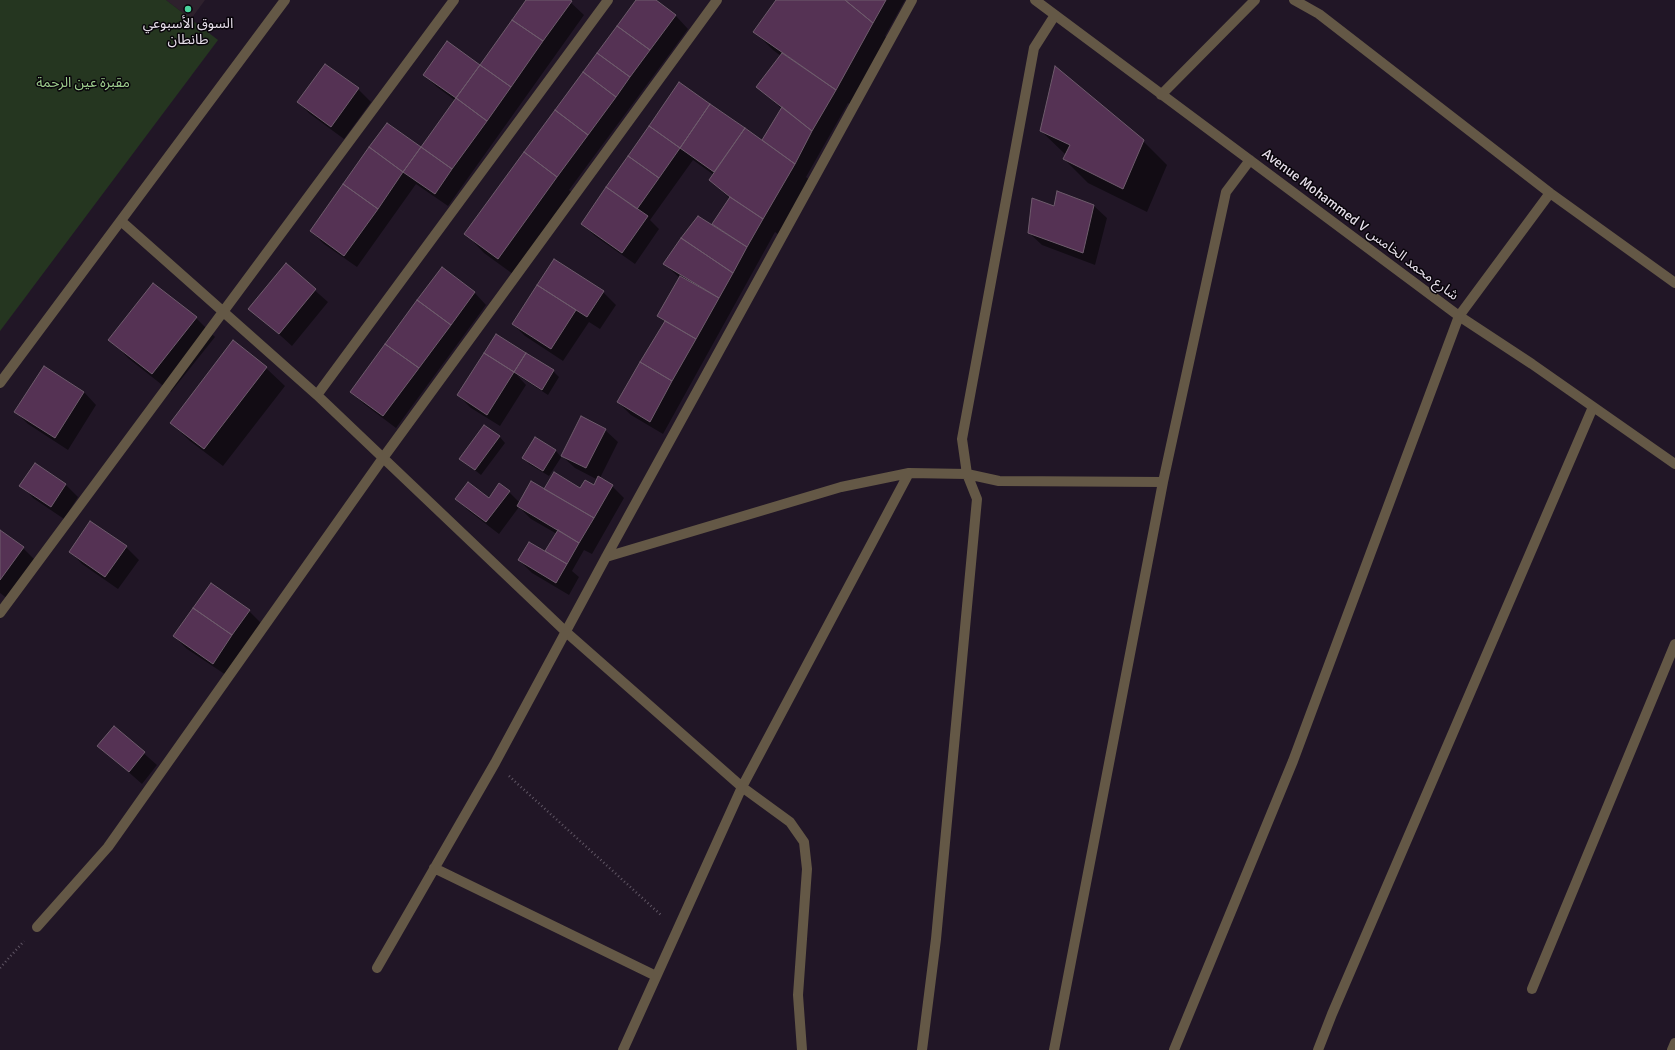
<!DOCTYPE html>
<meta charset="utf-8">
<style>
body{margin:0}
canvas{display:block;background:#211626}
</style>
<canvas width="1675" height="1050"></canvas>
<script>
const ctx = document.querySelector('canvas').getContext('2d');
ctx.lineJoin = 'round';
function paint(path, color) {
  ctx.fillStyle = color;
  ctx.fill(path, 'evenodd');
}
function poly(rows) {
  const path = new Path2D();
  for (const r of rows) {
    path.moveTo(r[0], r[1]);
    for (let i = 2; i < r.length; i += 2) path.lineTo(r[i], r[i + 1]);
  }
  return path;
}
function strokePath(path, color, width, dash) {
  ctx.strokeStyle = color;
  ctx.lineWidth = width;
  ctx.lineCap = dash ? 'butt' : 'round';
  ctx.setLineDash(dash || []);
  ctx.stroke(path);
}
function write(font, color, halo, rows, align = 'center') {
  ctx.font = font + ' Signika,"Noto Sans Arabic",sans-serif';
  ctx.lineWidth = 3;
  ctx.setLineDash([]);
  ctx.textBaseline = 'middle';
  ctx.strokeStyle = halo;
  ctx.fillStyle = color;
  for (const [text, x, y, turn = 0] of rows) {
    ctx.save();
    ctx.translate(x, y);
    ctx.rotate((+turn || 0) * Math.PI / 180);
    ctx.textAlign = isNaN(turn) ? turn : align;
    if (halo) ctx.strokeText(text, 0, 0);
    ctx.fillText(text, 0, 0);
    ctx.restore();
  }
}
const commercial = poly([
 [166,0,205,0,191,19]
]);
const green = poly([
 [0,0,166,0,218,40,0,331]
]);
const shadow = poly([
 [527,0,568,0,584,15,448,206,416,184,357,267,324,244,311,231,422,149,456,101,437,87,424,75,480,66],
 [637,0,654,0,676,16,688,29,569,190,575,196,517,277,484,253,466,234],
 [777,0,905,0,885,36,891,42,855,108,848,103,806,177,813,183,782,237,775,232,663,434,631,415,618,402,665,322,658,316,680,278,664,264,713,226,730,199,711,180,714,175,693,160,650,220,659,229,635,264,595,236,582,224,680,84,766,144,763,140,782,109,757,87,781,56,773,50,755,32],
 [325,65,358,89,371,102,344,139,310,114,298,102],
 [1041,131,1143,141,1167,165,1147,212,1088,183,1064,159,1066,155],
 [1058,192,1094,206,1107,218,1095,265,1042,245,1029,233,1054,207],
 [554,260,603,292,616,305,600,329,589,322,563,361,525,336,513,324],
 [286,265,328,302,292,346,250,308],
 [153,284,196,318,215,337,171,392,128,358,110,339],
 [474,292,486,305,396,428,364,404,351,392],
 [497,335,553,371,559,377,548,395,517,375,526,385,500,426,471,408,458,395],
 [266,368,285,386,223,466,190,441,171,423],
 [84,392,96,405,68,450,28,424,16,412],
 [581,418,605,430,618,442,600,478,612,486,624,498,592,554,584,550,572,571,579,577,569,595,532,573,519,560,546,553,557,534,531,519,519,507,499,534,469,511,456,498,489,499,509,492,520,503,545,490,581,489,594,487,598,480,575,468,562,456,549,476,529,464,523,457,535,438,556,451,561,457],
 [499,436,505,443,481,475,461,459],
 [65,484,78,497,64,519,33,498,21,485],
 [91,522,126,547,139,560,118,589,82,564,70,551],
 [0,531,23,548,36,561,8,599,0,593],
 [211,584,249,611,262,624,226,675,187,649,174,636],
 [114,727,157,765,142,784,99,746]
]);
const building = poly([
 [526,0,570,0,572,1,543,41,512,20,526,0],
 [636,0,656,0,676,15,650,50,617,26,636,0],
 [776,0,845,0,873,23,836,90,753,32,776,0],
 [845,0,886,0,873,23,845,0],
 [512,20,543,41,511,87,480,65,512,20],
 [617,26,650,50,630,77,597,53,617,26],
 [447,41,480,65,456,98,423,75,447,41],
 [597,53,630,77,616,97,583,72,597,53],
 [782,53,836,90,812,131,756,87,782,53],
 [325,64,359,88,331,127,297,102,325,64],
 [480,65,511,87,487,121,456,98,480,65],
 [1055,66,1144,140,1123,189,1063,159,1070,145,1040,131,1055,66],
 [583,72,616,97,588,135,555,110,583,72],
 [679,82,710,104,680,148,649,126,679,82],
 [456,98,487,121,452,169,421,147,456,98],
 [710,104,745,128,714,172,680,148,710,104],
 [782,107,812,131,795,164,762,140,782,107],
 [555,110,588,135,557,177,524,152,555,110],
 [387,123,421,147,403,172,369,147,387,123],
 [649,126,680,148,659,178,628,156,649,126],
 [745,128,795,164,763,219,730,197,709,180,745,128],
 [369,147,403,172,378,209,343,184,369,147],
 [421,147,452,169,435,194,403,172,421,147],
 [524,152,557,177,498,259,464,234,524,152],
 [628,156,659,178,637,209,606,187,628,156],
 [343,184,378,209,344,256,310,231,343,184],
 [606,187,648,216,622,253,581,224,606,187],
 [1057,191,1094,205,1083,253,1028,233,1032,198,1054,206,1057,191],
 [730,197,763,219,747,247,712,224,730,197],
 [698,216,747,247,733,273,681,238,698,216],
 [681,238,733,273,719,298,663,264,681,238],
 [554,259,604,291,587,317,537,285,554,259],
 [286,263,316,289,279,334,248,309,286,263],
 [442,267,475,292,451,325,417,300,442,267],
 [680,276,719,298,696,339,657,316,680,276],
 [153,283,197,317,152,374,108,340,153,283],
 [537,285,576,310,551,349,512,324,537,285],
 [417,300,451,325,419,368,385,344,417,300],
 [665,321,696,339,672,381,640,362,665,321],
 [496,334,526,353,514,372,484,353,496,334],
 [233,340,267,367,204,449,170,423,233,340],
 [385,344,419,368,383,416,350,392,385,344],
 [484,353,514,372,487,415,457,395,484,353],
 [526,353,554,370,542,390,514,372,526,353],
 [640,362,672,381,650,422,617,402,640,362],
 [44,366,84,392,55,438,14,412,44,366],
 [581,416,606,429,586,468,561,456,581,416],
 [484,425,500,436,475,470,459,459,484,425],
 [535,437,556,450,543,471,522,458,535,437],
 [35,463,66,484,51,507,19,486,35,463],
 [554,472,580,488,585,480,594,485,598,476,613,485,594,518,544,489,554,472],
 [531,481,594,518,579,543,517,506,531,481],
 [468,482,489,498,499,483,510,491,486,522,455,499,468,482],
 [90,521,127,546,105,577,69,552,90,521],
 [0,530,24,547,0,580,0,530],
 [558,530,579,543,567,564,545,551,558,530],
 [529,542,567,564,556,583,518,560,529,542],
 [211,583,250,610,232,635,193,608,211,583],
 [193,608,232,635,213,664,173,636,193,608],
 [114,726,145,752,129,772,97,746,114,726]
]);
const path = poly([
 [509,776,662,916],
 [0,968,24,941]
]);
const minor = poly([
 [1035,0,1459,316,1532,364,1675,464],
 [1294,0,1319,14,1550,193,1675,283],
 [1161,95,1255,0],
 [121,221,317,395,566,632,742,787,790,822,804,842,807,869,798,995,802,1050],
 [0,383,285,0],
 [317,395,608,0],
 [606,557,841,487,909,473,967,474,999,481,1163,482],
 [0,613,454,0],
 [434,868,656,976],
 [37,927,108,847,383,458,717,0],
 [377,968,495,763,606,557,912,0],
 [1532,989,1675,644],
 [623,1050,742,787,909,473],
 [922,1050,936,939,977,499,967,474,962,439,1034,48,1055,15],
 [1054,1050,1163,482,1226,192,1250,160],
 [1174,1050,1293,761,1459,316,1550,193],
 [1318,1050,1332,1014,1593,407],
 [1672,1050,1675,1043]
]);
const markers = [
 [188,9,4,"#4ad49c"]
];
const poiNames = [
 ["السوق الأسبوعي",188,24],
 ["طانطان",188,40]
];
const parkNames = [
 ["مقبرة عين الرحمة",83,83]
];
const streetNames = [
 ["Avenue Mohammed V شارع محمد الخامس",1360,225,37]
];
paint(commercial, '#2e212d');
paint(green, '#253620');
paint(shadow, '#0007');
paint(building, '#553254');
strokePath(building, '#6e5b6c', 1);
strokePath(path, '#615765', 2.5, [1, 3]);
strokePath(minor, '#645846', 10);
for (const [x, y, r, color] of markers) {
  const dot = new Path2D();
  dot.arc(x, y, r, 0, 2 * Math.PI);
  ctx.fillStyle = color;
  ctx.fill(dot);
  strokePath(dot, '#08040a', 1.5);
}
write('14px', '#e5dee9', '#08040a', poiNames);
write('14px', '#9ece8e', '#08040a', parkNames);
write('14px', '#e5dee9', '#08040a', streetNames);
</script>
